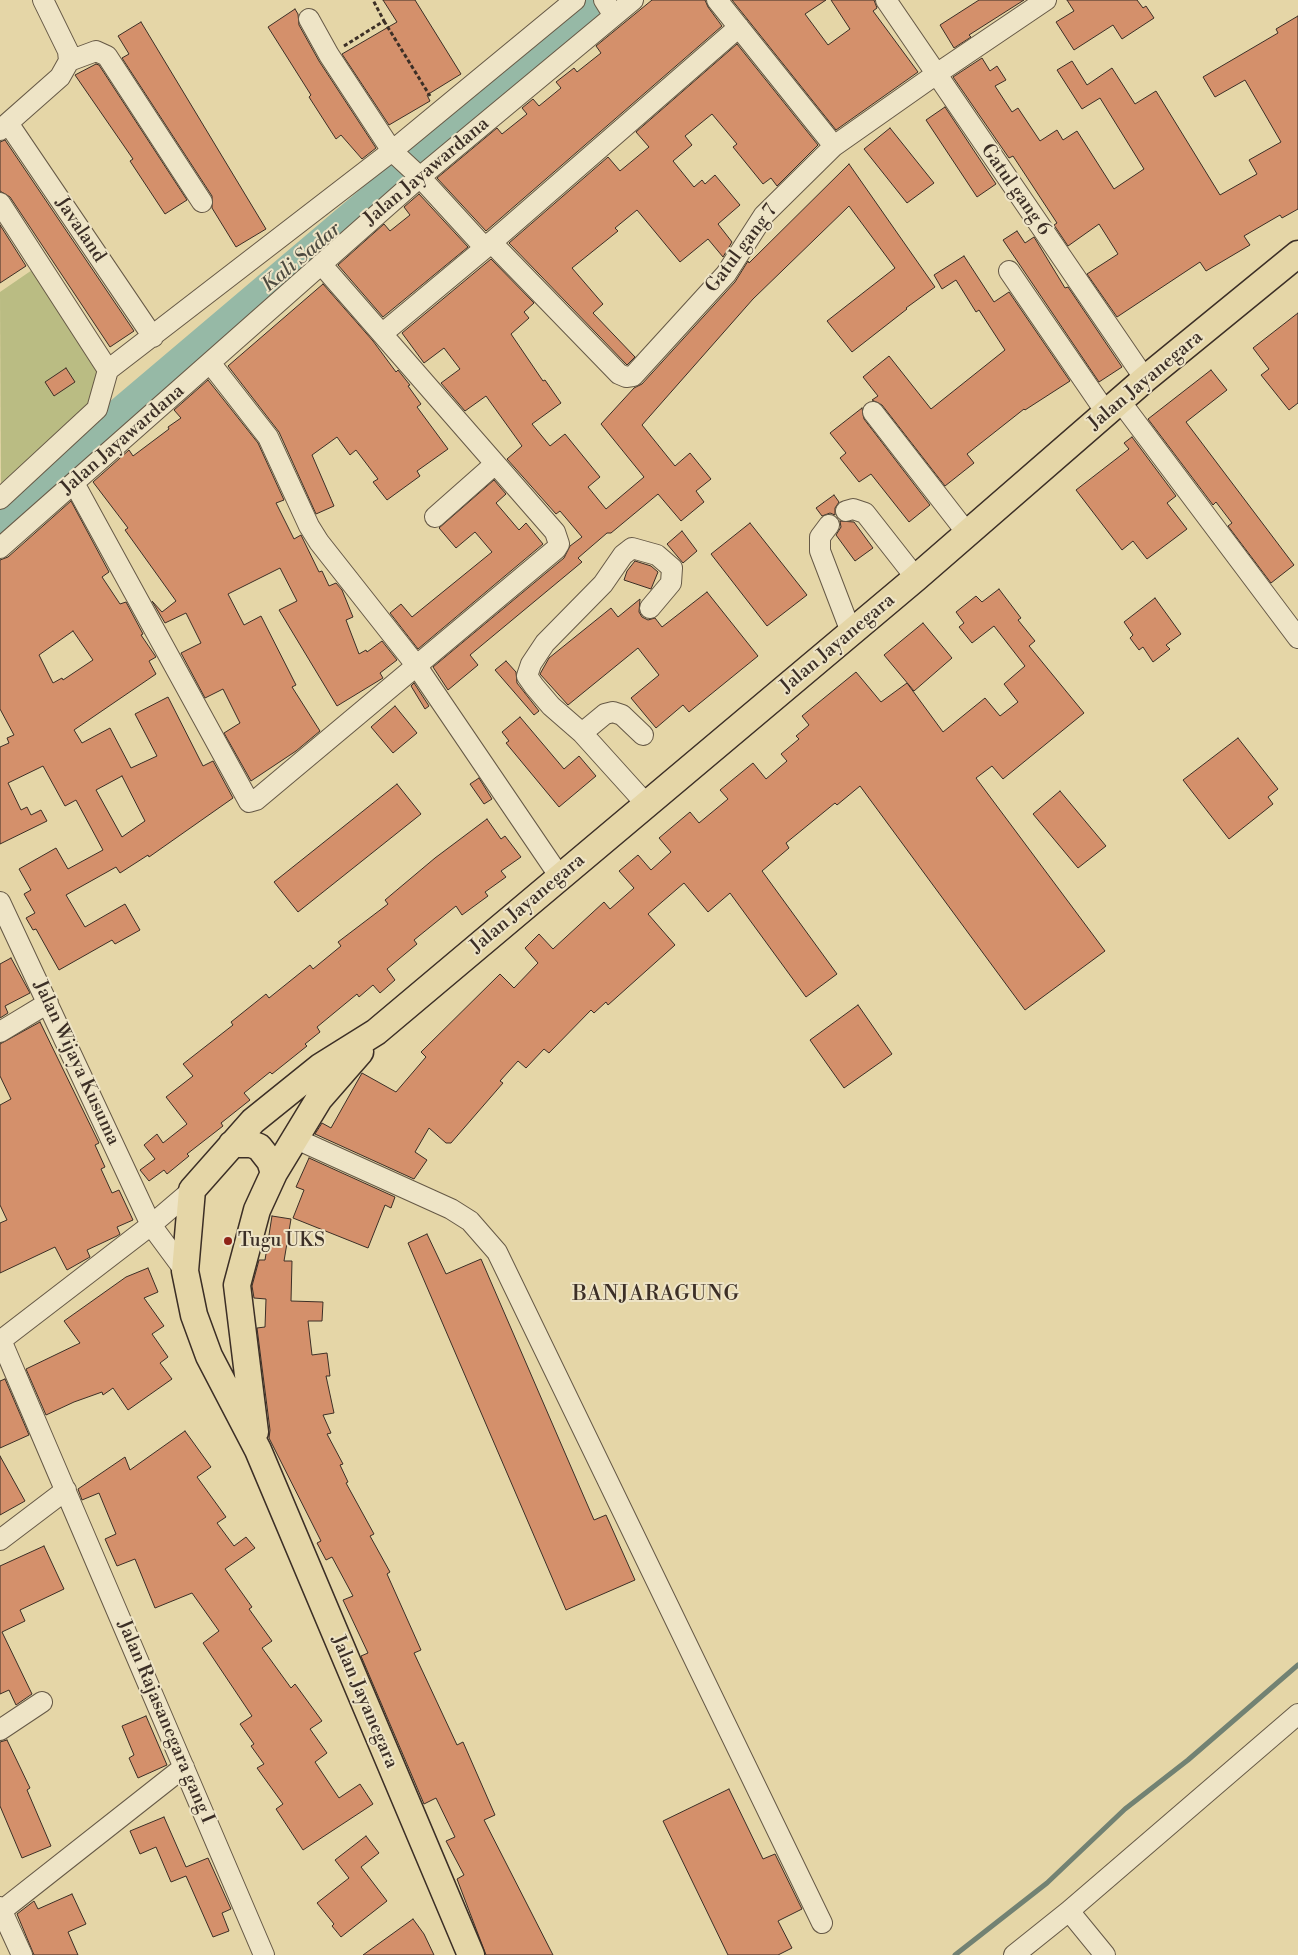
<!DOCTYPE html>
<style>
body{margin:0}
canvas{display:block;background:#e5d6a7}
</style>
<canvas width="1298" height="1955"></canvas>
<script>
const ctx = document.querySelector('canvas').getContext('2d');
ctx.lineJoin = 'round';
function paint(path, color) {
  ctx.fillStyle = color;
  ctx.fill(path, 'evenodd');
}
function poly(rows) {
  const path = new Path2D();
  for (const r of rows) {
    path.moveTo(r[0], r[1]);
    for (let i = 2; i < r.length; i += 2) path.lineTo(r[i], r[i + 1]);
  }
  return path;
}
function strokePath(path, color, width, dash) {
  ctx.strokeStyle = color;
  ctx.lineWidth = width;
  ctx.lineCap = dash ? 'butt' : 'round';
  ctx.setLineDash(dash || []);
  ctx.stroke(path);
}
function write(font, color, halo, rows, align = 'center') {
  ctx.font = font + ' "Libre Bodoni",serif';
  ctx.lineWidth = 4;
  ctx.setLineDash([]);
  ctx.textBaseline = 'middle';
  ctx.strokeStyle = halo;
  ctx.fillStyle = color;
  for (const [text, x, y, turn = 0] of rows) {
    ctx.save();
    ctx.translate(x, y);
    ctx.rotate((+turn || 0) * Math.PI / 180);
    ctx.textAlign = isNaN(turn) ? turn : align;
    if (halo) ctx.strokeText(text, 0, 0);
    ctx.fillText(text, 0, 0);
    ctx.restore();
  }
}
const green = poly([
 [35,268,102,370,91,406,1,486,0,292]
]);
const stream = poly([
 [955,1955,1047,1883,1125,1809,1188,1760,1298,1665]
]);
const river = poly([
 [0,518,32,487,607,0]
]);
const building = poly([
 [383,0,415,0,461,74,427,95,430,101,389,125,342,54,397,22,383,0],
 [652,0,705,0,708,7,722,26,486,231,437,178,497,128,502,134,527,114,522,108,533,99,539,106,561,88,556,82,574,68,577,72,601,53,596,46,652,0],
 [732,0,826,0,805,14,828,45,850,29,831,0,874,0,877,8,873,11,918,72,836,130,732,0],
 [979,0,1024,0,969,35,971,37,954,48,940,25,979,0],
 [1067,0,1137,0,1143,8,1146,6,1154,18,1122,39,1113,25,1074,50,1056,22,1074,11,1067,0],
 [295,9,298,14,299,25,319,61,376,148,362,159,341,135,336,139,309,97,311,95,268,27,295,9],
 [1298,16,1298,209,1282,218,1280,215,1244,236,1250,245,1206,271,1200,262,1117,317,1087,274,1118,254,1099,224,1068,246,1054,225,1057,223,1013,156,1009,158,953,77,982,58,990,71,997,66,1006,80,995,86,1012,112,1018,108,1040,141,1057,130,1063,140,1077,131,1114,189,1144,169,1100,98,1082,109,1057,70,1072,61,1087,85,1112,68,1135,104,1156,91,1220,195,1257,174,1249,160,1281,142,1245,80,1215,97,1203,77,1278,33,1276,29,1298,16],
 [141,22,266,229,236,247,212,208,212,196,122,58,129,54,118,36,141,22],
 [737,44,818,145,777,186,771,178,763,184,733,147,737,144,712,114,685,136,692,145,673,161,694,187,702,180,705,184,715,175,740,205,718,224,732,242,723,257,708,239,680,262,637,210,615,228,618,231,572,268,603,304,593,313,635,357,627,365,509,243,608,157,620,171,649,147,636,132,737,44],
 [96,64,99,65,187,200,165,214,130,161,133,159,75,75,96,64],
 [945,107,996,184,977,197,926,120,945,107],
 [890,128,934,183,907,203,864,149,890,128],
 [5,140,134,331,110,347,10,197,0,191,0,142,5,140],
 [849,164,935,287,906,308,907,309,852,352,827,321,895,268,849,206,753,299,642,425,675,466,690,453,711,479,696,491,704,502,681,521,658,494,611,533,607,533,578,558,582,562,470,655,478,665,448,690,433,667,564,558,570,546,582,537,560,511,556,514,507,459,522,446,486,396,465,411,441,383,460,369,444,348,424,363,402,333,491,259,534,303,524,312,529,318,511,334,543,381,545,380,561,403,532,424,550,446,565,434,600,477,588,487,606,509,644,477,601,424,634,388,642,384,735,282,748,261,749,263,849,164],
 [419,194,468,247,383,317,338,265,384,224,390,231,410,215,404,207,419,194],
 [0,225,26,266,0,283,0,225],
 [1017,231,1025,243,1034,237,1065,288,1068,287,1122,367,1099,382,1003,240,1017,231],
 [964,256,994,302,1009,292,1070,381,1025,410,1024,409,967,454,974,463,945,486,882,405,872,400,878,396,863,377,889,356,931,409,1005,350,979,310,976,312,956,280,942,289,934,275,964,256],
 [323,284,373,341,396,372,398,370,410,385,408,386,421,404,417,407,448,449,417,471,420,476,387,500,373,482,378,479,356,450,350,455,337,437,312,455,334,506,316,514,279,432,228,366,323,284],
 [1298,313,1298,403,1289,410,1261,375,1269,369,1253,348,1298,313],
 [66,368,75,382,54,396,45,382,66,368],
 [1211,370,1227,390,1186,422,1294,565,1271,583,1228,526,1232,523,1216,502,1213,505,1148,419,1211,370],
 [208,380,258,443,284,500,276,503,294,539,301,535,319,572,322,571,329,586,336,583,342,590,353,617,346,620,359,654,366,650,367,652,382,641,397,660,380,673,383,678,337,706,279,610,297,601,280,568,228,594,244,625,261,616,296,685,292,687,320,731,296,751,251,781,224,733,240,723,223,689,205,698,181,653,201,643,186,613,165,623,152,601,162,612,176,601,125,530,128,528,93,482,129,450,133,456,169,429,168,427,181,418,174,410,208,380],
 [862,408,864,419,930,505,909,522,871,474,859,482,840,458,846,453,830,433,862,408],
 [1132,437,1176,496,1167,503,1187,529,1147,559,1133,541,1122,550,1076,490,1129,449,1124,443,1132,437],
 [494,480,506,494,496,503,519,530,526,523,543,544,418,649,390,613,401,604,412,617,492,552,475,532,456,548,439,528,494,480],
 [834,495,839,502,835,508,835,515,830,513,822,516,816,508,834,495],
 [71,501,109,572,102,577,120,604,126,602,143,634,141,635,156,657,149,661,156,674,74,730,82,743,110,728,131,768,157,756,135,714,168,697,203,766,213,761,233,798,149,857,148,855,120,873,116,867,66,895,85,927,125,904,140,930,115,944,112,940,59,970,36,929,33,930,26,918,35,913,24,894,31,890,19,869,56,848,68,869,103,850,76,800,65,806,43,766,8,783,21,810,27,807,31,815,41,810,47,821,0,844,0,747,9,743,7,738,14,735,0,709,0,560,8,557,71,501],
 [73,631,93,660,63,680,62,678,53,683,39,655,73,631],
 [122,776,145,821,122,837,96,790,122,776],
 [840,521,854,522,873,548,855,561,836,535,841,527,840,521],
 [750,523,807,595,767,626,711,554,750,523],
 [682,531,697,551,683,563,667,544,682,531],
 [635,561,651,566,658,572,651,589,624,580,627,571,635,561],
 [999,589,1021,618,1018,620,1035,641,1029,646,1084,713,1003,779,992,766,976,778,1105,951,1025,1010,860,786,837,805,835,803,786,843,789,848,762,871,837,974,806,997,730,893,708,912,684,883,648,914,675,945,608,1005,606,1002,594,1013,591,1010,549,1053,544,1049,526,1068,518,1061,500,1081,503,1083,451,1143,446,1143,429,1128,415,1152,427,1160,414,1179,315,1134,322,1123,331,1128,362,1073,396,1092,426,1057,421,1052,500,974,514,988,538,963,525,948,539,934,553,949,604,902,610,909,634,888,619,871,638,855,651,870,671,852,659,838,690,812,699,823,728,799,720,790,753,763,766,779,787,761,781,754,799,739,796,736,809,725,802,716,856,672,881,702,907,683,943,732,985,698,1000,716,1018,702,1004,684,1025,666,994,626,972,643,959,627,964,623,956,612,976,596,982,602,999,589],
 [707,592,758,656,689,712,683,705,656,728,631,698,659,675,638,648,568,705,540,674,549,658,611,608,618,617,640,599,639,612,642,617,648,620,655,618,662,627,707,592],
 [1155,598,1181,634,1166,645,1170,649,1153,662,1143,647,1139,650,1130,638,1133,635,1124,622,1155,598],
 [923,623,952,658,914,691,884,655,923,623],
 [506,661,516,672,517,683,539,711,534,715,495,670,506,661],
 [414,683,429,706,425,709,411,686,414,683],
 [395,706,417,733,393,753,371,727,395,706],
 [520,717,564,769,579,756,596,776,559,807,506,743,509,741,502,732,520,717],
 [1238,738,1278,789,1268,797,1273,804,1229,839,1183,780,1238,738],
 [479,778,492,799,484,804,470,784,479,778],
 [397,784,421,814,298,912,274,882,397,784],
 [1060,791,1106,846,1078,868,1033,814,1060,791],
 [487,819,501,839,505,836,521,857,501,871,506,877,485,892,488,896,462,915,456,906,414,940,417,944,387,969,395,980,380,993,373,985,359,997,357,994,317,1027,320,1032,305,1044,307,1046,272,1074,270,1072,244,1093,250,1100,221,1123,223,1126,187,1154,189,1156,167,1174,164,1170,149,1181,140,1170,155,1159,144,1145,157,1134,163,1143,187,1124,166,1097,193,1076,183,1064,233,1025,231,1022,266,994,269,998,310,965,313,969,341,946,338,942,388,904,385,900,435,858,487,819],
 [11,958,30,993,5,1006,8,1013,0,1018,0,964,11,958],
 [858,1005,892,1054,844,1088,810,1040,858,1005],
 [40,1022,99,1143,95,1145,105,1167,101,1169,112,1193,119,1190,133,1220,117,1227,120,1234,117,1236,87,1250,90,1257,67,1270,55,1247,0,1273,0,1223,7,1220,0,1205,0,1105,11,1099,0,1076,0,1044,40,1022],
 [309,1158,395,1197,391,1208,385,1205,368,1248,293,1218,304,1190,296,1187,309,1158],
 [272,1216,291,1219,284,1261,292,1261,291,1301,323,1302,322,1321,308,1321,312,1355,327,1353,330,1376,326,1376,334,1413,323,1415,331,1433,327,1434,343,1464,340,1465,348,1482,346,1483,374,1534,370,1536,390,1572,387,1574,421,1650,414,1653,457,1745,463,1742,495,1815,484,1820,553,1955,486,1955,457,1879,464,1875,446,1841,455,1837,436,1798,424,1804,361,1656,368,1653,343,1600,353,1596,332,1557,326,1560,317,1543,321,1541,269,1438,270,1430,257,1328,265,1327,266,1299,254,1298,252,1286,259,1260,265,1260,272,1216],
 [427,1234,446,1274,481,1259,594,1520,606,1515,635,1580,566,1610,408,1243,427,1234],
 [148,1268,158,1292,144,1298,164,1326,152,1334,168,1357,160,1363,172,1379,128,1410,113,1388,103,1395,102,1392,74,1402,46,1415,26,1369,80,1343,64,1321,126,1277,148,1268],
 [5,1379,29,1435,0,1448,0,1381,5,1379],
 [185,1431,211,1467,197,1477,226,1517,217,1523,234,1546,246,1537,255,1548,225,1569,252,1607,249,1609,272,1641,262,1648,291,1688,295,1684,322,1721,310,1729,327,1753,315,1762,339,1798,360,1784,373,1804,303,1850,276,1809,283,1804,257,1768,264,1764,251,1746,254,1744,240,1724,252,1716,203,1643,219,1631,192,1593,155,1608,135,1559,117,1566,105,1539,116,1534,99,1493,82,1500,78,1489,125,1457,130,1470,185,1431],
 [0,1456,25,1501,0,1515,0,1456],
 [44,1546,64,1589,20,1610,25,1621,2,1632,32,1694,16,1705,9,1690,0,1694,0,1566,44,1546],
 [146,1716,167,1765,138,1778,129,1758,134,1755,122,1726,146,1716],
 [7,1740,30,1788,27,1790,51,1846,22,1858,0,1806,0,1742,7,1740],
 [729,1789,763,1859,775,1854,802,1909,778,1921,792,1948,778,1955,728,1955,663,1821,729,1789],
 [164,1817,186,1867,208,1858,231,1909,222,1913,229,1931,213,1937,186,1876,171,1882,156,1847,140,1854,130,1831,164,1817],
 [366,1836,379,1853,361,1867,387,1901,341,1937,332,1926,334,1924,317,1903,349,1878,335,1860,366,1836],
 [72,1894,86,1924,68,1932,78,1955,34,1955,17,1914,34,1901,38,1909,72,1894],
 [413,1919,424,1934,434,1955,363,1955,413,1919]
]);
const path = poly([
 [384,21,430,96],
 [344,46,384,21,373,0]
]);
const minor = poly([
 [604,0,614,16],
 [717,0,834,146],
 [886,0,1145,379],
 [309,19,329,55,392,151,575,0],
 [69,61,96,51,107,56,202,202],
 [8,123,153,337],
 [0,130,60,77,69,61,68,51,43,0],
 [0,203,108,370],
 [491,242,619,374,626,377,633,376,726,274,764,215,834,146,935,75,1046,0],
 [1009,271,1107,414],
 [383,333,485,248,739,27],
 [211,364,268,437,309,526,319,542,416,665,560,877],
 [1120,401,1298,638],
 [873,412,967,533],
 [74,483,249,802,256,800,556,549,559,544,555,532,321,264],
 [0,499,97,409,108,370,392,151,420,177,485,248],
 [846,511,853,509,865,513,916,578],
 [435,517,495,464],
 [829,525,820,537,820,551,851,632],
 [0,548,420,177,633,0],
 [582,733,551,706,534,686,527,676,531,664,545,643,603,584,623,555,632,548,657,555,672,568,671,583,650,608],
 [643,735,622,715,613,712,605,714,582,733,647,805],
 [0,902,151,1225,185,1271],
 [0,1032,48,1003],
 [294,1138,451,1209,470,1221,497,1252,822,1923],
 [1,1340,264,1955],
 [0,1341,151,1225,192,1190],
 [0,1540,66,1490],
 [0,1730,42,1702],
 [0,1907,22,1955],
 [1069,1911,1105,1955],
 [0,1912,184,1767],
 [1014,1955,1069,1911,1298,1714]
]);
const major = poly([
 [232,1144,251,1144,259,1147,270,1161,274,1173],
 [255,1432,237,1285,257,1210,274,1173,319,1099,360,1052],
 [471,1955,258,1450,209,1356,194,1315,185,1271,192,1190,253,1121,320,1067,376,1032,916,578,1145,379,1298,254]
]);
const markers = [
 [228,1241,5,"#8f2418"]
];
const streetNames = [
 ["Jalan Jayawardana",427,172,-40],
 ["Gatul gang 6",1015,190,55],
 ["Javaland",80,230,56],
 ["Gatul gang 7",742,249,-53],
 ["Jalan Jayanegara",1146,381,-40],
 ["Jalan Jayawardana",123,440,-41],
 ["Jalan Jayanegara",838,644,-40],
 ["Jalan Jayanegara",528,904,-40],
 ["Jalan Wijaya Kusuma",76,1063,65],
 ["Jalan Jayanegara",364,1702,67],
 ["Jalan Rajasanegara gang I",165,1722,67]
];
const poiNames = [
 ["Tugu UKS",238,1241]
];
const waterNames = [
 ["Kali Sadar",302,258,-40]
];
const quarterNames = [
 ["BANJARAGUNG",656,1295]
];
paint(green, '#babc83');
strokePath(stream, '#728273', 5);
strokePath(river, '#96b9a6', 30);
paint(building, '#d4906b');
strokePath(building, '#3c2f26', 1);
strokePath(minor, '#665946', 22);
strokePath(major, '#3c2f26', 29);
strokePath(path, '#3c2f26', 3, [4, 2.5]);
strokePath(minor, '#eee4c6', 20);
strokePath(major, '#e5d6a7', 26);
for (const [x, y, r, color] of markers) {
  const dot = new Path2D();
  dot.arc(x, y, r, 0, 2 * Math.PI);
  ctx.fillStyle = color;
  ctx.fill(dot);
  strokePath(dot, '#eee4c6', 2);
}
write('19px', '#3c2f26', '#eee4c6', streetNames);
write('19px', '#3c2f26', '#eee4c6', poiNames, 'left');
write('italic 20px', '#4e4b40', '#eee4c6', waterNames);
ctx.letterSpacing = '1px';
write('21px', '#3c2f26', '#eee4c6', quarterNames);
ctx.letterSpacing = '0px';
</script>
